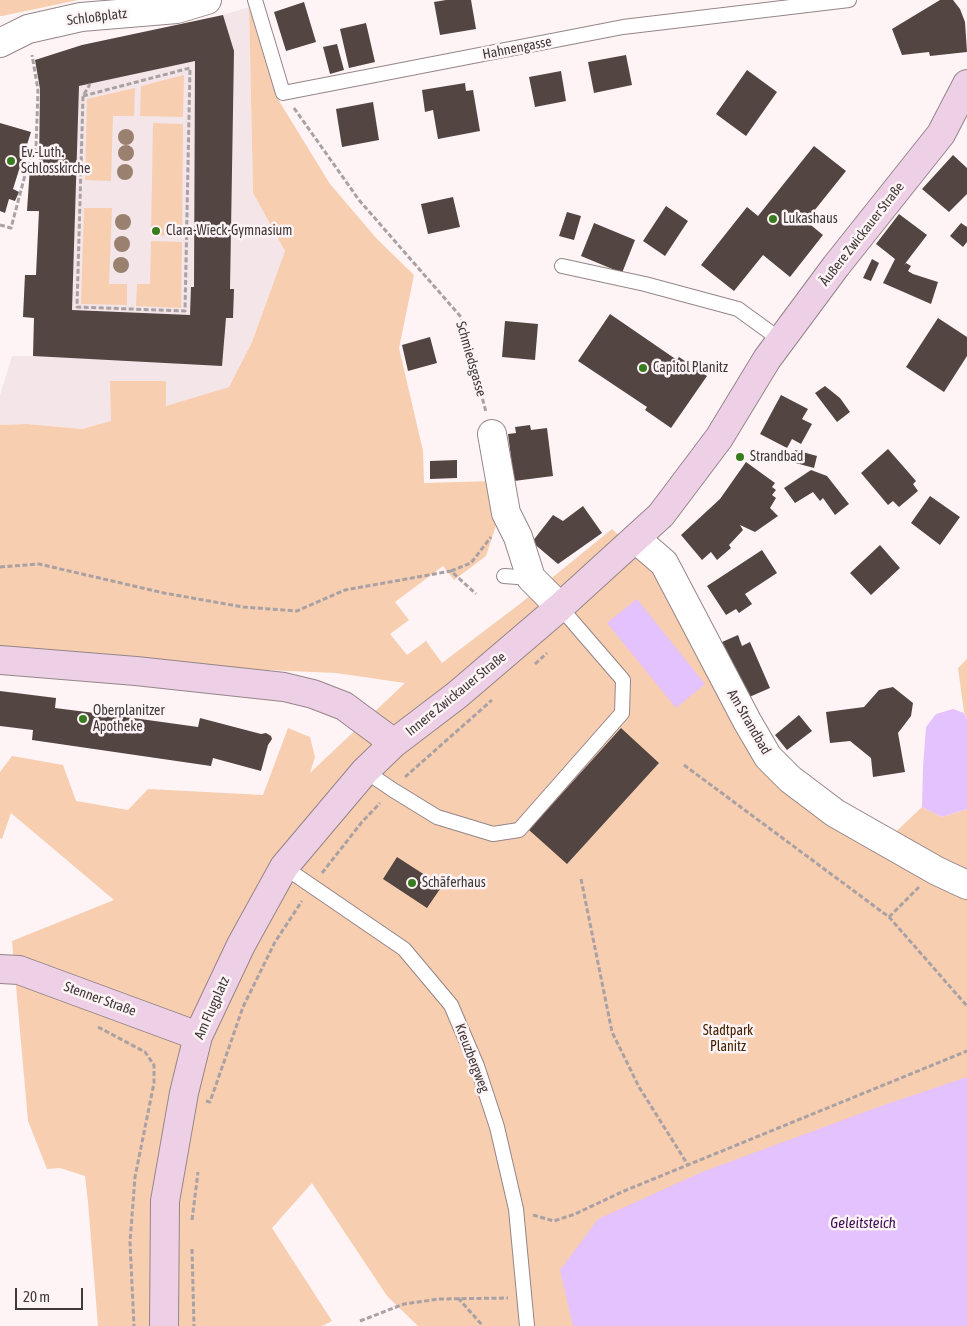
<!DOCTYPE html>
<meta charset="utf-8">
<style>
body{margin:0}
#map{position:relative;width:967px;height:1326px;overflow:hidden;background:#fef4f6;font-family:"Asap Condensed",sans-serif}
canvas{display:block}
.scale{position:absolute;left:15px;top:1288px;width:68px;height:22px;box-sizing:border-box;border:2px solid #40393b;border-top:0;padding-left:6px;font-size:15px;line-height:18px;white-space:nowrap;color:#40393b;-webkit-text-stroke:4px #fef4f6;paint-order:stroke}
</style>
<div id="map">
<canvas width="967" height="1326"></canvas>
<div class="scale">20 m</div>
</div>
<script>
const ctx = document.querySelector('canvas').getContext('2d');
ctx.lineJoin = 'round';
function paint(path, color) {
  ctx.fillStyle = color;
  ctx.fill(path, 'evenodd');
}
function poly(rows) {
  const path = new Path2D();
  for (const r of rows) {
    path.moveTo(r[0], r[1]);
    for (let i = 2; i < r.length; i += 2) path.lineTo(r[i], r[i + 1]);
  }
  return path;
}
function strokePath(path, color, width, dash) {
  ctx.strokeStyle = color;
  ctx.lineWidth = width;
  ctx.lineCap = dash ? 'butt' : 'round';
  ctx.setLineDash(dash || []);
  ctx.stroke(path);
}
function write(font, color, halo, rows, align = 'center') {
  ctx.font = font + ' "Asap Condensed",sans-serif';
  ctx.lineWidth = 5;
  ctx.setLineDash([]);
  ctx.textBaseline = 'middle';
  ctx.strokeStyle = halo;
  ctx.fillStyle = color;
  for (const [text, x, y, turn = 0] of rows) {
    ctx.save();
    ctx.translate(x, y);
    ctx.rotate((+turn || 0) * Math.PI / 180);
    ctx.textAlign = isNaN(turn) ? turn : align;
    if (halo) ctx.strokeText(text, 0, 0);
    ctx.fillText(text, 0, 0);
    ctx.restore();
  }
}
const built = poly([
 [249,7,253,193,285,251,252,342,229,387,137,415,82,429,27,424,0,425,0,395,12,356,33,356,34,318,23,317,25,275,36,275,39,212,27,211,30,167,39,167,40,89,35,60,82,45,223,15]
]);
const green = poly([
 [0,0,78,0,2,16,0,16],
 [249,7,276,96,330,184,377,239,414,275,399,348,423,451,424,483,493,481,499,516,486,556,454,580,443,566,395,602,409,620,390,634,407,655,426,641,442,663,521,603,612,529,656,569,760,763,881,846,922,807,942,817,967,809,967,1326,418,1326,387,1296,312,1183,272,1228,332,1321,322,1326,98,1326,88,1202,85,1176,60,1168,47,1169,28,1121,12,941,114,900,11,813,2,839,0,838,0,772,12,756,63,765,76,801,128,810,148,789,263,795,288,728,310,737,315,757,310,773,405,683,336,673,220,668,0,647,0,425,27,424,82,429,111,421,110,381,166,381,166,406,229,387,252,342,285,251,253,193],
 [184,75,183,117,140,116,141,86],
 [135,88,134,116,113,116,111,181,85,180,87,99],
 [153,123,183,124,182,236,151,235],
 [84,208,112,208,109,284,127,284,127,305,81,304],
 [151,241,182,242,181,308,136,306,137,284,150,284],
 [967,659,967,719,964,712,958,668]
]);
const water = poly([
 [637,599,705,684,676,708,607,623],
 [953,709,964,713,967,719,967,809,942,817,922,807,923,767,926,727,936,714],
 [967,1077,967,1326,573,1326,560,1270,598,1219,702,1172,881,1106]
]);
const building = poly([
 [446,0,471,0,476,29,440,35,434,2],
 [940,0,953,0,960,9,965,22,967,52,930,56,929,52,902,55,892,29],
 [304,2,316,42,286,51,274,12],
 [223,15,234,51,230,289,234,289,233,318,226,318,222,366,33,356,34,318,23,317,25,275,36,275,39,211,27,211,30,167,39,167,40,89,35,60,82,45],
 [195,61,194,287,191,287,190,315,72,310,79,86],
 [366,23,375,62,349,68,340,29],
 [337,44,344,70,330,74,323,47],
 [626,55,632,85,594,93,588,62],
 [747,70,777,92,746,136,716,114],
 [561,71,566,101,535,107,529,77],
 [465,83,466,91,473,90,480,131,438,139,433,110,425,112,422,90],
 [373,102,379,140,342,147,336,109],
 [0,123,31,132,13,189,19,192,15,201,9,199,5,213,0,211],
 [814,146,846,171,806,221,823,235,790,277,763,255,734,291,701,265,747,207,758,216],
 [953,155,967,168,967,194,949,212,922,189],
 [453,197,460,227,428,234,421,204],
 [666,206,688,221,665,256,643,241],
 [567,212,581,216,574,240,559,236],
 [899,214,927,235,904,265,906,263,911,266,908,271,913,274,938,282,931,304,883,283,895,259,876,244],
 [594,223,635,240,622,273,581,256],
 [961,223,967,227,967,242,963,247,950,236],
 [872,259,879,263,871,281,863,278],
 [610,314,677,360,679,357,707,376,671,428,645,410,647,407,578,361],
 [938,318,967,337,967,356,944,392,906,367],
 [505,321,538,324,535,360,502,357],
 [430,337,437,363,408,371,402,345],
 [825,386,840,398,850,412,837,422,815,393],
 [781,395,808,409,802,419,812,424,801,444,792,439,787,448,760,434],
 [530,425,531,430,547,428,553,476,514,481,508,434,516,433,515,427],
 [888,449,916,481,913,484,918,491,899,507,893,501,888,505,861,473],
 [795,450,817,456,814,468,792,462],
 [457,460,457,478,430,479,430,461],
 [746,462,775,483,772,487,776,490,772,495,776,498,770,508,778,516,755,532,740,525,743,530,729,545,731,548,717,560,711,552,702,560,681,535,720,499],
 [811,470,827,476,849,504,835,515,823,498,820,501,813,492,795,503,784,488],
 [930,496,960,517,940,545,911,523],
 [583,506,602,533,558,564,532,542,553,515,563,521],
 [880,545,900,568,871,595,850,573],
 [762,550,777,573,745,594,752,604,739,613,736,609,726,615,707,586],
 [738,635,742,646,750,642,770,688,747,698,722,642],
 [893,687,913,703,911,716,898,733,905,772,873,777,871,758,850,741,830,743,826,712,864,707,879,690],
 [0,691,56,698,55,708,126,717,198,727,200,718,261,734,266,733,271,736,272,739,268,745,261,771,213,758,211,766,32,740,33,730,0,726],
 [799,715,812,731,787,750,775,735],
 [621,728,659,763,567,864,529,830],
 [397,857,442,886,427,908,383,879]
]);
const path = poly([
 [83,96,190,68,185,311,77,307,83,96,90,84],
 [294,108,359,200,461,317,486,412],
 [0,225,11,228,29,160,36,148,38,90,32,55],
 [0,567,39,564,164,593,243,607,297,611,345,590,451,571,476,594],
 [451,571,471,563,491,537],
 [535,664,547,653],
 [684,765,889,917,967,1006],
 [405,777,492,700],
 [322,873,362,822,380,803],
 [581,879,612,1032,639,1087,688,1165],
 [889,917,919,887],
 [98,1027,145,1052,154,1065,154,1083,135,1177,130,1242,134,1326],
 [206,1101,210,1102,243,1007,275,942,302,901],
 [533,1215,554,1221,575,1214,624,1191,967,1051],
 [192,1220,198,1172],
 [192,1249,194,1326],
 [458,1298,483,1326],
 [360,1321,404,1304,439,1299,508,1298]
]);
const lane = poly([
 [255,0,283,93,623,27,849,0],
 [562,266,645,284,738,309,782,341],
 [504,576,531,578],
 [365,771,393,790,437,817,493,834,519,830,622,713,623,680,560,607],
 [284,867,404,949,451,1005,477,1066,497,1127,516,1209,527,1326]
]);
const street = poly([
 [0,43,28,29,81,17,177,9,207,0],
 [492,434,506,513,518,537,531,578,560,607],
 [636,539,664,563,747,721,768,757,790,779,835,813,937,871,967,885]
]);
const secondary = poly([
 [0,660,136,671,284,687,313,694,344,706,394,743],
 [0,969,19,970,198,1036],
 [164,1326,165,1201,184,1093,198,1036,241,945,284,867,365,771,394,743,457,695,560,607,661,515,719,438,767,359,836,266,941,134,967,84]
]);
const trees = [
 [126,137],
 [126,153],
 [125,172],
 [123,222],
 [122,244],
 [121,265]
];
const markers = [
 [11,161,5,"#377c1f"],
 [773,219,5,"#377c1f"],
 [156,231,5,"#377c1f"],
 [643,368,5,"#377c1f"],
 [740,457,5,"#377c1f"],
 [83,719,5,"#377c1f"],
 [412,883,5,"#377c1f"]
];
const streetNames = [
 ["Schloßplatz",97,17,-7],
 ["Hahnengasse",517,48,-11],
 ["Äußere Zwickauer Straße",862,234,-52],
 ["Schmiedsgasse",471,359,74],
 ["Innere Zwickauer Straße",456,694,-39],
 ["Am Strandbad",749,722,60],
 ["Stenner Straße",100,999,20],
 ["Am Flugplatz",212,1008,-66],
 ["Kreuzbergweg",472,1058,69]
];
const poiNames = [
 ["Ev.-Luth.",21,153],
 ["Schlosskirche",21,169],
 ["Lukashaus",783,219],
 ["Clara-Wieck-Gymnasium",166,231],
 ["Capitol Planitz",653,368],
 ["Strandbad",750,457],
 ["Oberplanitzer",93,711],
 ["Apotheke",93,727],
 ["Schäferhaus",422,883]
];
const parkNames = [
 ["Stadtpark",728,1031],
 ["Planitz",728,1047]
];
const waterNames = [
 ["Geleitsteich",863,1223]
];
paint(built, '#f4e5e8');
paint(green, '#f7ceb0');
paint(water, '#e4c2fd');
paint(building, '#534542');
strokePath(lane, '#958588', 16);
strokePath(street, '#958588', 30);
strokePath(secondary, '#958588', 30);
strokePath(path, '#a9a1a3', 3, [5, 2.5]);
strokePath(lane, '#fff', 14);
strokePath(street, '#fff', 28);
strokePath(secondary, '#edd0e6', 28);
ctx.fillStyle = '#99806f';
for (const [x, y] of trees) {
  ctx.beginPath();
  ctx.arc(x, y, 8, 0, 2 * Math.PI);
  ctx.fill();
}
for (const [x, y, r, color] of markers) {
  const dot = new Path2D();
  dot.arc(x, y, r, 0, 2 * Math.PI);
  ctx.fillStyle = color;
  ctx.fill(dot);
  strokePath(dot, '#fef4f6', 2);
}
write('14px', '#40393b', '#fef4f6', streetNames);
write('14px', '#40393b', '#fef4f6', poiNames, 'left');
write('14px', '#462200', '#fef4f6', parkNames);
write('italic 15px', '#3d1055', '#fef4f6', waterNames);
</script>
